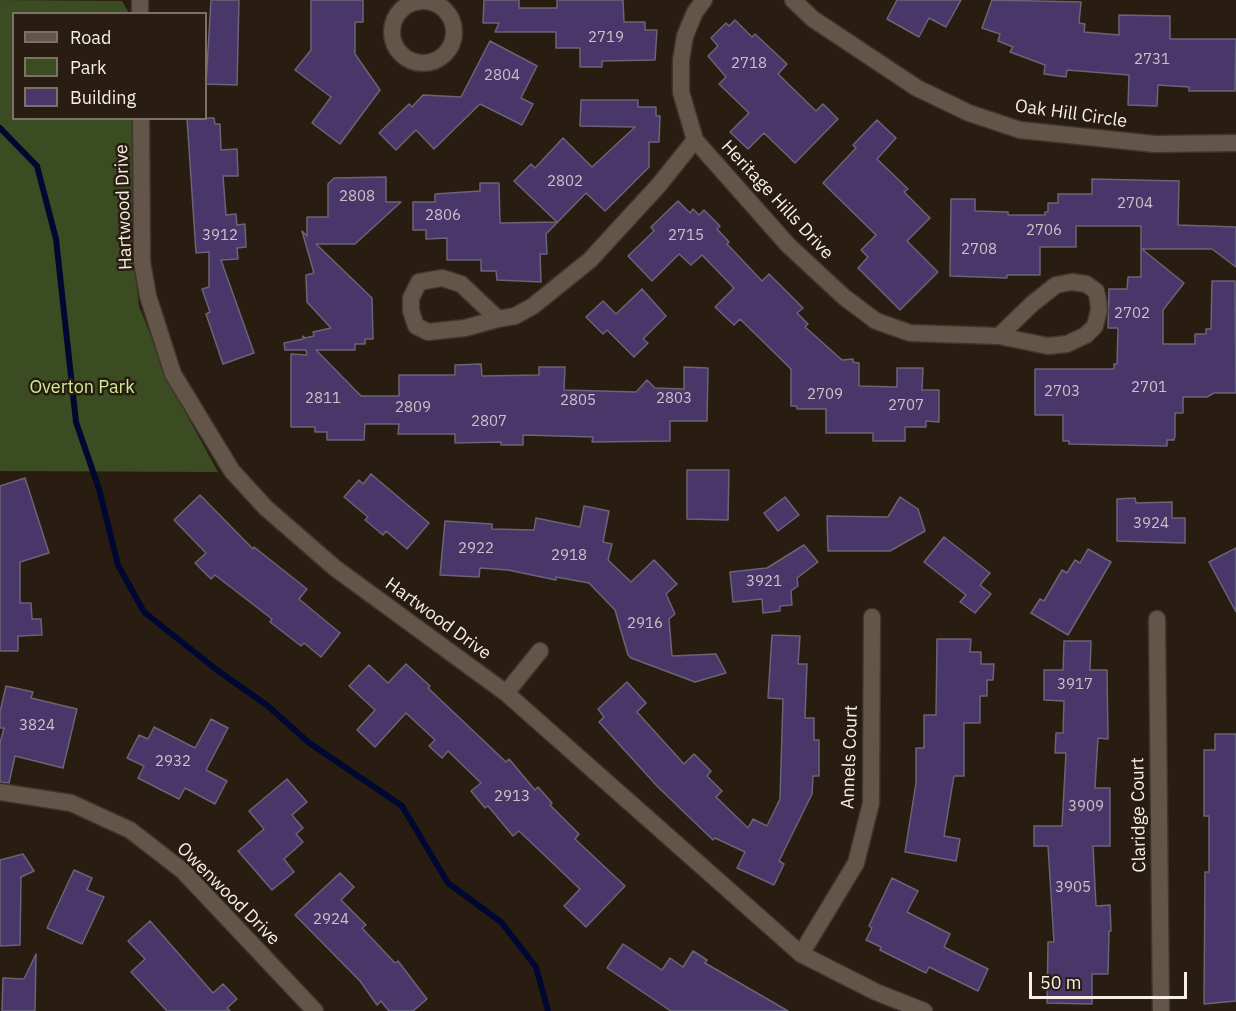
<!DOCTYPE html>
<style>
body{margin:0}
#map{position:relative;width:1236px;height:1011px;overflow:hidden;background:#281d10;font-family:"IBM Plex Sans",sans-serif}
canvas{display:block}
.legend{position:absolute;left:12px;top:12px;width:195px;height:108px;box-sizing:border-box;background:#281d10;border:2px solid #7b7166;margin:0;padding:8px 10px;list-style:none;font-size:18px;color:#f7efe6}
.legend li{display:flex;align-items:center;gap:12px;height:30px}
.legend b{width:30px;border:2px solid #7b7166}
.scale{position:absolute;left:1029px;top:972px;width:158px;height:27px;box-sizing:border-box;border:3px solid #f7efe6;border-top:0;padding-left:8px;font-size:18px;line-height:21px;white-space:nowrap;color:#f7efe6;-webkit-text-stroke:4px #281d10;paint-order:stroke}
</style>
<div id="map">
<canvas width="1236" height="1011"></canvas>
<ul class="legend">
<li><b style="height:8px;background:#635648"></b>Road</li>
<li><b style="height:16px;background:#3c4c22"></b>Park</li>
<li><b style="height:16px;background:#493769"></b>Building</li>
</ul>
<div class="scale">50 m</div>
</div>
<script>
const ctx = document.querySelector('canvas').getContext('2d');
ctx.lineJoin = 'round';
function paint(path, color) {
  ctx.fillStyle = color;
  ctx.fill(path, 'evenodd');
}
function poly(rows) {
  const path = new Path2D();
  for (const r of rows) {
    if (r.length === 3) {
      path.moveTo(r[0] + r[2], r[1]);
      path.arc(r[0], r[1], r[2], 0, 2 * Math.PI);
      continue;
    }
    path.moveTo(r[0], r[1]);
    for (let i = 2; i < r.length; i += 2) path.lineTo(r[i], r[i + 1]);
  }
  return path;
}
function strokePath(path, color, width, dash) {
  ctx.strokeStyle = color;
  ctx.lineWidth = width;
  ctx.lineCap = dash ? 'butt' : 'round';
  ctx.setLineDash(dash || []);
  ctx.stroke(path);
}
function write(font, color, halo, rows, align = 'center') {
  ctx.font = font + ' "IBM Plex Sans",sans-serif';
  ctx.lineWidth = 5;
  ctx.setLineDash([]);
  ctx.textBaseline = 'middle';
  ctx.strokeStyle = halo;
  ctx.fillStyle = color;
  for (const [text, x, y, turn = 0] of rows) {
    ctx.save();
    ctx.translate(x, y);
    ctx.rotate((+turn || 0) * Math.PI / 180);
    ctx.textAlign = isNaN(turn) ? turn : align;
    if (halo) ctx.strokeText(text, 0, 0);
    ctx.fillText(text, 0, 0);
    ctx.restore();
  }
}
const green = poly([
 [0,0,122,1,129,13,14,14,14,118,132,119,132,245,139,306,171,386,218,472,0,471]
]);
const stream = poly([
 [0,128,37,166,56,239,76,422,99,489,118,565,144,612,217,670,268,706,308,742,402,806,448,883,501,922,536,967,548,1011]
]);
const building = poly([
 [211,0,239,0,237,85,206,84,211,0],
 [311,0,363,0,363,22,355,22,355,54,380,90,340,144,312,123,331,97,295,70,311,50,311,0],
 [484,0,519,0,519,8,557,8,557,0,623,0,624,22,645,22,645,30,657,30,655,60,602,61,602,67,580,67,580,48,556,48,556,32,495,32,499,23,483,23,484,0],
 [897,0,961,0,946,27,929,18,919,37,887,19,897,0],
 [992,0,1081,2,1079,23,1085,24,1084,32,1119,35,1119,15,1170,16,1170,39,1236,39,1235,91,1189,91,1189,87,1158,85,1157,106,1128,105,1129,75,1067,70,1066,77,1044,74,1045,65,1010,52,1013,47,998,41,1000,34,982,28,992,0],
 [735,20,752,37,755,34,787,64,778,74,816,111,823,104,838,119,795,163,764,133,748,149,730,132,749,113,719,84,726,77,708,56,718,46,711,38,726,23,729,26,735,20],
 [490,41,537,66,521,98,533,104,522,125,480,104,434,149,416,130,396,150,379,133,409,104,412,107,423,95,461,97,490,41],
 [581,100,638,100,638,107,656,107,656,116,660,116,659,142,649,142,649,167,605,211,586,193,546,234,547,254,540,254,541,282,497,280,496,271,481,271,481,260,447,260,447,238,426,239,426,230,413,230,413,202,435,202,435,194,480,191,480,183,499,183,500,223,557,222,514,181,531,164,535,168,563,138,592,167,635,127,580,126,581,100],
 [187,118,214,118,215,124,220,124,221,150,237,149,238,176,223,176,226,215,236,214,237,225,245,224,246,247,237,248,238,259,221,260,254,353,223,364,206,314,210,312,202,289,209,287,209,252,196,253,187,118],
 [877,120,896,138,877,159,908,189,904,192,930,218,907,241,938,272,900,310,858,268,868,257,861,250,876,235,823,183,856,148,853,145,877,120],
 [386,177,386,202,401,202,355,244,316,244,372,298,373,339,365,339,365,344,355,344,355,350,316,350,361,396,399,396,399,375,455,375,455,365,481,364,482,376,539,375,539,367,565,367,564,390,636,392,647,380,655,388,684,389,684,367,708,368,707,421,670,421,670,441,592,442,593,437,523,435,523,445,501,445,501,442,455,443,455,434,398,434,399,424,365,424,364,440,327,440,327,432,315,432,315,427,291,427,291,354,307,355,306,350,285,350,284,343,303,339,303,336,305,338,314,336,313,332,331,328,307,302,306,275,314,273,302,231,307,236,307,217,328,217,328,184,334,178,386,177],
 [1092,179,1179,181,1178,225,1236,227,1236,267,1212,249,1142,249,1184,283,1163,310,1163,344,1195,344,1195,334,1206,334,1206,329,1211,329,1212,281,1235,281,1236,393,1214,393,1207,397,1183,397,1183,413,1175,413,1175,436,1174,440,1167,440,1167,446,1069,444,1069,441,1063,441,1063,415,1035,415,1035,369,1114,369,1114,364,1117,364,1118,328,1108,328,1109,289,1127,289,1128,277,1141,277,1141,226,1076,226,1076,247,1040,247,1040,275,1007,275,1007,278,950,276,951,199,975,199,975,211,1008,212,1008,215,1045,215,1045,212,1048,212,1048,203,1058,203,1058,194,1092,194,1092,179],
 [678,201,690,213,693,209,699,215,704,210,720,226,717,229,729,242,727,244,762,281,769,274,803,308,797,313,808,324,805,327,842,360,853,359,853,362,859,363,859,386,897,387,897,368,923,368,922,390,939,390,939,422,926,421,926,427,905,427,905,441,873,441,873,433,826,433,826,409,797,409,797,406,791,406,791,369,740,319,734,325,715,307,734,288,702,255,691,265,679,254,652,281,628,256,654,231,651,227,678,201],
 [642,289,666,316,643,339,648,343,634,357,607,330,603,334,586,317,603,301,616,314,642,289],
 [687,470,729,470,728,520,687,519,687,470],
 [371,474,429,523,407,549,386,531,383,535,365,520,368,517,344,497,359,480,363,484,371,474],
 [25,478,49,553,20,562,20,603,31,603,32,619,41,619,42,635,18,636,18,651,0,651,0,486,25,478],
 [200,495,253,549,254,547,307,589,299,599,340,633,321,657,304,643,301,646,270,622,272,619,215,575,211,579,195,563,206,553,174,520,200,495],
 [785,497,799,515,778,531,764,513,785,497],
 [900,497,918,509,925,531,890,551,828,551,827,516,888,517,900,497],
 [1135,498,1136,503,1172,502,1172,518,1185,518,1185,543,1117,541,1117,499,1135,498],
 [584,506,609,511,603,542,612,544,608,560,631,582,654,560,677,584,666,594,675,614,669,619,672,656,716,654,726,673,695,682,631,658,628,655,615,610,589,583,556,577,556,580,508,570,480,568,479,577,440,575,445,521,492,524,492,529,534,530,536,518,580,527,584,506],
 [944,537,990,573,980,585,991,594,975,613,960,602,966,595,924,562,944,537],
 [804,545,818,562,797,578,798,586,791,591,792,605,780,606,780,611,763,613,762,599,733,602,730,572,767,568,804,545],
 [1236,548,1236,612,1209,562,1236,548],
 [1088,549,1111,562,1068,635,1031,613,1040,599,1044,601,1062,570,1067,573,1075,560,1080,563,1088,549],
 [772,635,800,636,798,664,807,664,805,718,814,718,814,740,819,740,819,776,813,776,812,794,779,861,784,864,774,885,737,868,745,852,715,838,713,840,657,786,599,722,604,717,598,709,627,682,646,703,637,712,684,764,694,754,711,771,707,776,722,791,716,797,748,828,753,819,767,826,780,799,783,699,768,698,772,635],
 [937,639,971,639,970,652,981,652,981,664,994,664,993,680,987,680,987,696,980,696,980,723,964,723,964,776,954,776,944,836,960,839,956,861,905,852,916,783,916,748,924,748,924,715,936,715,937,639],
 [1064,641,1091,641,1090,670,1107,670,1108,739,1098,738,1095,788,1110,788,1110,846,1093,846,1096,906,1110,905,1111,931,1109,931,1108,974,1092,974,1092,1004,1047,1003,1048,942,1054,942,1048,846,1034,846,1034,826,1062,826,1066,753,1055,753,1056,733,1063,733,1064,701,1044,700,1044,670,1063,670,1064,641],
 [406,664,430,686,428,688,506,762,509,759,535,790,538,787,552,803,550,805,579,834,575,839,625,886,586,927,564,906,580,889,519,831,513,836,488,806,485,808,471,791,481,783,448,751,442,758,429,746,435,740,406,713,375,747,357,730,375,710,349,686,369,665,388,683,406,664],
 [6,686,33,692,31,698,77,709,63,768,15,756,9,783,0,782,0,743,4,728,0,728,0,712,6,686],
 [211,719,228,728,206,770,227,781,215,804,185,788,179,799,138,778,144,766,127,758,139,735,148,739,154,727,195,748,211,719],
 [1215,734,1236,734,1236,1001,1204,1004,1205,872,1209,872,1209,816,1204,816,1204,750,1215,750,1215,734],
 [287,779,307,802,292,815,303,828,296,834,303,842,284,859,294,872,272,890,238,851,264,829,249,811,287,779],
 [23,854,34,871,21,877,20,945,0,946,0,860,23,854],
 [74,870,92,878,87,890,104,897,82,944,47,928,74,870],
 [340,873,354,887,341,900,366,925,362,928,395,963,398,961,427,999,413,1011,389,1011,381,1001,377,1005,360,981,295,915,340,873],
 [892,878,918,891,907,912,950,934,944,947,988,969,978,991,929,967,926,973,880,950,881,947,866,940,872,928,869,926,892,878],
 [150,921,213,993,223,984,237,999,227,1008,230,1011,167,1011,131,972,145,959,128,941,150,921],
 [623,944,662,970,670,958,683,967,693,951,707,960,705,963,788,1011,671,1011,607,968,623,944],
 [36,954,35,1011,2,1011,3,978,24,979,36,954]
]);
const street = poly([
 [140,0,140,14],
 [704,0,695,12,685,36,681,60,681,92,695,140,788,245,844,297,876,321,910,333,999,336],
 [793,0,813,19,917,88,969,113,1020,130,1155,144,1236,143],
 [423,32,31],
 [141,118,142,262,148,296,173,374,232,471,266,508,335,568,506,693,801,954,876,992,924,1011],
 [442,278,461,284,498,319,465,328,428,332,416,326,411,311,411,298,419,282,442,278],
 [1072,282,1086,284,1096,291,1098,300,1099,310,1095,326,1086,335,1067,344,1048,346,999,336,1032,304,1056,285,1072,282],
 [498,319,515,316,533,306,590,260,658,186,695,140],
 [1157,619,1161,1011],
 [506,693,540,651],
 [0,792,71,803,130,830,183,871,315,1011],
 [801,954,856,863,871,803,872,617]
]);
const numberNames = [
 ["2719",606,38],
 ["2731",1152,60],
 ["2718",749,64],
 ["2804",502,76],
 ["2802",565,182],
 ["2808",357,197],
 ["2704",1135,204],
 ["2806",443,216],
 ["2706",1044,231],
 ["3912",220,236],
 ["2715",686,236],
 ["2708",979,250],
 ["2702",1132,314],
 ["2701",1149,388],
 ["2703",1062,392],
 ["2709",825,395],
 ["2811",323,399],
 ["2803",674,399],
 ["2805",578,401],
 ["2707",906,406],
 ["2809",413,408],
 ["2807",489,422],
 ["3924",1151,524],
 ["2922",476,549],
 ["2918",569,556],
 ["3921",764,582],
 ["2916",645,624],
 ["3917",1075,685],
 ["3824",37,726],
 ["2932",173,762],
 ["2913",512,797],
 ["3909",1086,807],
 ["3905",1073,888],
 ["2924",331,920]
];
const streetNames = [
 ["Oak Hill Circle",1071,114,8],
 ["Heritage Hills Drive",777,200,47],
 ["Hartwood Drive",124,207,-92],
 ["Hartwood Drive",438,619,36],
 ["Annels Court",850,757,-88],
 ["Claridge Court",1139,815,-91],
 ["Owenwood Drive",228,894,45]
];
const parkNames = [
 ["Overton Park",82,388]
];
paint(green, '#3c4c22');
strokePath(stream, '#000832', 6);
paint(building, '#493769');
strokePath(building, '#6a6476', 1.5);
strokePath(street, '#3e352e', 19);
strokePath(street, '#635648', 16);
write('15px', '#ccc1c7', null, numberNames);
write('18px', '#f7efe6', '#281d10', streetNames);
write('18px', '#ce9', '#281d10', parkNames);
</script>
